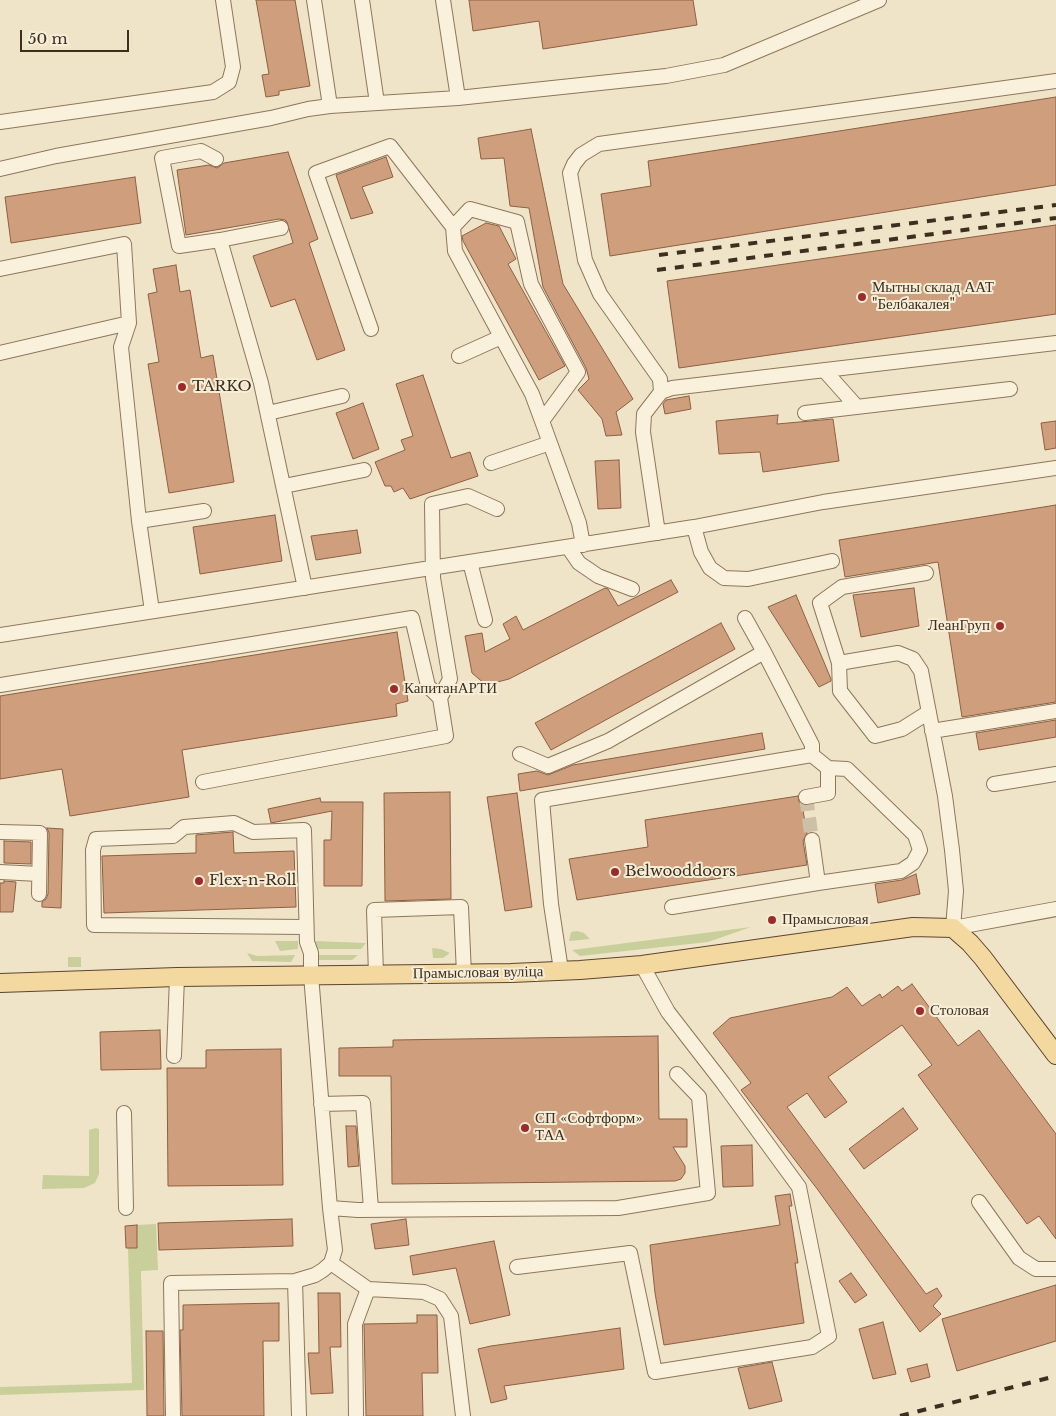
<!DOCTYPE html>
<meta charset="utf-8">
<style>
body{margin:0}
#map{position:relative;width:1056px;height:1416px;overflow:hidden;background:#f0e4c8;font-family:"Libre Baskerville",serif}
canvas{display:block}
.scale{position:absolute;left:20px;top:30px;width:109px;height:22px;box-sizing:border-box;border:2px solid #3d2e20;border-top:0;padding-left:6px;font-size:15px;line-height:18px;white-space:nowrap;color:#3d2e20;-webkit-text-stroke:4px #f7eed8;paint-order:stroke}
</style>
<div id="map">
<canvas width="1056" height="1416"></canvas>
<div class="scale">50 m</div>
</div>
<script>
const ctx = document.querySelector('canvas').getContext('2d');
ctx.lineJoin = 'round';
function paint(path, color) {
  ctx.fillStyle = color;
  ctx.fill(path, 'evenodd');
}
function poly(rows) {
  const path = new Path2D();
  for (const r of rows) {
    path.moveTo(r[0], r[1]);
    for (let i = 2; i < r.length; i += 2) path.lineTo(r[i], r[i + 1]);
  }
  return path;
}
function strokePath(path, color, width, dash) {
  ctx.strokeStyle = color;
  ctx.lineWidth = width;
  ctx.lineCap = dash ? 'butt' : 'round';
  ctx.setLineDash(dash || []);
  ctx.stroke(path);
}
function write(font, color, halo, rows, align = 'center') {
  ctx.font = font + ' "Libre Baskerville",serif';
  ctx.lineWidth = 4;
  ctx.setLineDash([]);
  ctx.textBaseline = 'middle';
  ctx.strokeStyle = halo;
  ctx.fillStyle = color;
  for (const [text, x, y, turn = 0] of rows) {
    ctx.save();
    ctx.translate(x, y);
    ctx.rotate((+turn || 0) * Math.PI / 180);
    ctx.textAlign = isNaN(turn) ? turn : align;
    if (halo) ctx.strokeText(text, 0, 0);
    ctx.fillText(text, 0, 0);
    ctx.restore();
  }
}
const green = poly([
 [751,927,708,942,580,956,572,950],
 [577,931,584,933,590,939,569,941,571,932],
 [275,941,298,941,298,949,280,951],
 [314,941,366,943,361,949,316,949],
 [432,948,441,949,450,953,443,958,433,958],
 [247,953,257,956,295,955,291,962,252,961],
 [314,955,358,955,352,960,319,960],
 [68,957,81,957,81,967,68,967],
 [96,1128,99,1129,99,1174,95,1183,84,1188,42,1189,43,1175,89,1176,89,1130],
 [156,1224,158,1270,141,1271,144,1390,0,1395,0,1387,132,1383,128,1248,137,1247,137,1225]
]);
const building = poly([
 [256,0,295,0,310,86,279,91,279,95,266,97,262,75,269,74,256,0],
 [469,0,693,0,697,25,543,49,539,21,473,31,469,0],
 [1056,97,1056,185,610,256,601,194,651,186,648,161,1056,97],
 [531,129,563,284,633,399,616,412,622,435,606,436,602,419,578,390,589,379,586,368,543,287,529,208,510,206,504,158,481,159,478,138,531,129],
 [288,152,318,239,309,243,345,350,317,360,295,299,271,307,253,256,293,243,287,222,285,220,279,219,186,235,177,170,209,165,217,168,224,163,288,152],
 [386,157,393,177,362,187,373,213,351,219,336,175,386,157],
 [135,177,141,223,11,243,5,197,135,177],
 [486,223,499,226,516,259,508,264,565,366,539,380,463,241,462,236,486,223],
 [1056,225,1056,314,679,368,667,281,1056,225],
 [176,265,180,292,190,290,201,358,213,355,234,482,169,493,148,364,159,362,148,294,157,292,153,269,176,265],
 [423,375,451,458,470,452,478,476,410,499,403,488,394,492,391,486,385,486,375,462,405,450,401,440,413,436,396,384,423,375],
 [689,396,691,409,665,414,663,404,666,400,689,396],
 [363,403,379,449,353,459,336,413,363,403],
 [778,415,777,424,833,419,839,461,763,472,760,452,719,454,716,421,778,415],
 [1056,421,1056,448,1045,450,1041,423,1056,421],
 [619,460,621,508,598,509,595,461,619,460],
 [1056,505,1056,702,962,717,938,562,845,577,839,540,1056,505],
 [275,515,282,561,200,574,193,527,275,515],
 [357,530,361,553,316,560,311,536,357,530],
 [671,580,678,592,509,679,486,685,472,673,465,636,482,633,485,652,510,639,503,624,516,616,523,630,605,588,608,589,618,606,671,580],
 [914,588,919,626,861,637,853,595,914,588],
 [796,595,831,679,831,681,819,687,768,607,796,595],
 [721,623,735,649,551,750,535,723,721,623],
 [397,632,408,701,396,704,397,716,182,750,189,797,70,816,62,769,0,779,0,696,397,632],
 [1056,720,1056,737,979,750,976,733,1056,720],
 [762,733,765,749,520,791,518,774,537,771,548,775,573,765,762,733],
 [450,792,451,899,385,901,384,793,450,792],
 [517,793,532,907,505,911,487,797,517,793],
 [798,796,799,802,802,805,807,833,803,841,807,865,577,900,569,859,648,847,645,820,798,796],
 [320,798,321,802,363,802,362,886,324,886,324,840,331,840,332,811,271,823,268,809,320,798],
 [47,828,63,829,61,908,42,907,42,902,46,899,48,894,49,833,47,828],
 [233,832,234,853,294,851,296,907,104,913,102,856,196,853,196,835,233,832],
 [4,841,31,842,31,864,4,863,4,841],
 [916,874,920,894,878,903,875,884,902,880,916,874],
 [4,881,16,882,13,912,0,912,0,883,4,883,4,881],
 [912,984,958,1046,979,1030,1056,1134,1056,1239,1039,1216,1027,1224,918,1075,932,1065,902,1025,828,1077,847,1102,825,1118,807,1093,787,1107,926,1294,937,1288,942,1296,933,1306,941,1314,920,1332,818,1190,741,1090,751,1083,713,1033,730,1018,832,997,847,987,862,1006,880,994,882,998,898,986,902,991,912,984],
 [160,1030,161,1069,101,1070,100,1032,160,1030],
 [658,1036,659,1119,687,1119,687,1147,673,1147,685,1166,685,1173,681,1179,675,1181,392,1184,391,1076,339,1076,339,1048,393,1047,393,1040,658,1036],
 [281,1049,283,1185,168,1186,167,1068,206,1068,206,1050,281,1049],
 [903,1108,918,1129,864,1169,849,1149,903,1108],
 [346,1126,356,1126,359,1166,348,1167,346,1126],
 [752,1145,753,1186,723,1187,721,1146,752,1145],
 [790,1194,792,1206,789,1206,798,1263,795,1263,804,1323,664,1345,655,1293,650,1245,780,1225,775,1196,790,1194],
 [292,1219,293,1246,159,1250,158,1223,292,1219],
 [406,1219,409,1245,375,1249,371,1224,406,1219],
 [137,1225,137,1248,126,1248,125,1226,137,1225],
 [494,1241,510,1315,470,1324,456,1268,413,1275,410,1256,494,1241],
 [851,1273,867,1295,855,1303,839,1281,851,1273],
 [1056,1285,1056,1341,957,1371,942,1319,1056,1285],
 [318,1293,340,1293,341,1347,330,1347,333,1393,311,1394,308,1353,319,1353,318,1293],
 [279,1303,279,1341,263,1341,264,1416,182,1416,180,1330,183,1330,183,1305,279,1303],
 [417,1315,437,1315,438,1373,422,1373,423,1416,366,1416,364,1324,417,1323,417,1315],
 [883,1322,896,1374,873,1379,859,1329,883,1322],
 [620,1328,624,1369,504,1386,507,1399,491,1403,478,1349,491,1346,620,1328],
 [146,1331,163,1331,164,1416,147,1416,146,1331],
 [772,1362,782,1401,749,1409,738,1368,772,1362],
 [927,1364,930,1377,911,1382,907,1369,927,1364]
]);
const minorTunnel = poly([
 [806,797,812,840]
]);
const minor = poly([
 [314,0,330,106],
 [362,0,377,103],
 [443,0,458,98],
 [0,122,213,92,229,82,233,67,223,0],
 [216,159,201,151,162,158,179,246,220,240,261,383,305,588],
 [0,169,56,156,271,118,308,109,330,106,458,98,666,76,724,65,879,0],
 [220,240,281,228],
 [0,269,124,244,129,323,121,347,139,521,152,611],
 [371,329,316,173,390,146,453,227],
 [0,353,129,323],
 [459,356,501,337],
 [824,370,857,407],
 [661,392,660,379,600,294,585,260,570,173,574,164,581,155,599,144,1056,81],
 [268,413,342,396],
 [805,413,1010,389],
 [542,421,578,372,531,284,517,222,470,209,453,227,455,251,532,394,542,421,579,523,583,545],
 [491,463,550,443],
 [284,486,364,470],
 [139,521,204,511],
 [694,527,701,552,710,568,724,578,748,579,832,561],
 [658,533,643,432,644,414,661,392,672,388,1056,343],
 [568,547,579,563,598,576,632,589],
 [470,562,485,620],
 [926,573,842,587,820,603,839,663,898,653,913,659,921,671,945,796,952,850,956,891,953,928,1056,909],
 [745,618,764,652],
 [0,635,694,527,823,502,1056,468],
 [839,663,840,691,875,736,902,729,929,712],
 [0,685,412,618,428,686,440,698,446,736,203,782],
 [440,698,450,679,433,578,432,504,468,496,497,509],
 [932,731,1056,711],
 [520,754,548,766,608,741,764,652,812,745,812,755,542,800,551,904,561,970],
 [994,784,1056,774],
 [806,797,828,793,828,768,812,755],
 [0,832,40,833,39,894],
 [0,872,39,874],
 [818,883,901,871,913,863,920,850,915,835,847,769,828,768],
 [672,907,818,883,812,840],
 [376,975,374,910,461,907,464,974],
 [174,1056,177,977],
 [321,1104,363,1103,371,1209],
 [124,1113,126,1208],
 [979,1202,1019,1258,1036,1269,1056,1269],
 [330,1208,358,1210,618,1208,708,1193,699,1097,677,1074],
 [331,1263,368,1289,424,1292,440,1299,451,1316,463,1416],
 [517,1267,630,1253,655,1372,812,1347,829,1336,799,1187,723,1083,668,1012,642,965],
 [295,1281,299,1416],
 [173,1416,171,1283,295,1281,315,1275,323,1270,331,1263,335,1250,330,1208,311,975,311,953,307,942,304,830,253,832,234,823,184,827,173,836,96,839,93,850,94,925,306,927],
 [356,1416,355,1324,368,1289]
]);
const major = poly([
 [0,983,177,977,511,973,580,970,642,965,913,927,953,928,970,943,983,958,1056,1055]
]);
const rail = poly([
 [659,255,1056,205],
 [657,270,1056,218],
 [900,1416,1056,1376]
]);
const markers = [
 [862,297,5,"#9e2a2b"],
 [182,387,5,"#9e2a2b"],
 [1000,626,5,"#9e2a2b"],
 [394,689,5,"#9e2a2b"],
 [615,872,5,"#9e2a2b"],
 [199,881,5,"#9e2a2b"],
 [772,920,5,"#9e2a2b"],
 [920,1011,5,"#9e2a2b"],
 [525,1128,5,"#9e2a2b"]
];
const poiNames = [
 ["Мытны склад ААТ",872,288],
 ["\"Белбакалея\"",872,305],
 ["TARKO",192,387],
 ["ЛеанГруп",990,626,"right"],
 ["КапитанАРТИ",404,689],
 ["Belwooddoors",625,872],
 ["Flex-n-Roll",209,881],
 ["Прамысловая",782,920],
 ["Столовая",930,1011],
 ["СП «Софтформ»",535,1119],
 ["ТАА",535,1136]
];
const streetNames = [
 ["Прамысловая вуліца",478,973,-1]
];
paint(green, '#c9cf9b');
paint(building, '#cf9f7d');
strokePath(building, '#8d5f41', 1);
strokePath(minorTunnel, '#ccc0a6', 14, [14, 7]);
strokePath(minor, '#8d765c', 16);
strokePath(major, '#5b4430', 20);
strokePath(minor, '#faf1dc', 14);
strokePath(major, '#f3d9a0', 18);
strokePath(rail, '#3d2e20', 4, [9, 9]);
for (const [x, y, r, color] of markers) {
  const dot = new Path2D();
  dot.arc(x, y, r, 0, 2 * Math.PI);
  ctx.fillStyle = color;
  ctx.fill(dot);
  strokePath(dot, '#f7eed8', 2);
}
write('15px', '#3d2e20', '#f7eed8', poiNames, 'left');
write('15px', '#3d2e20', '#f7eed8', streetNames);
</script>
